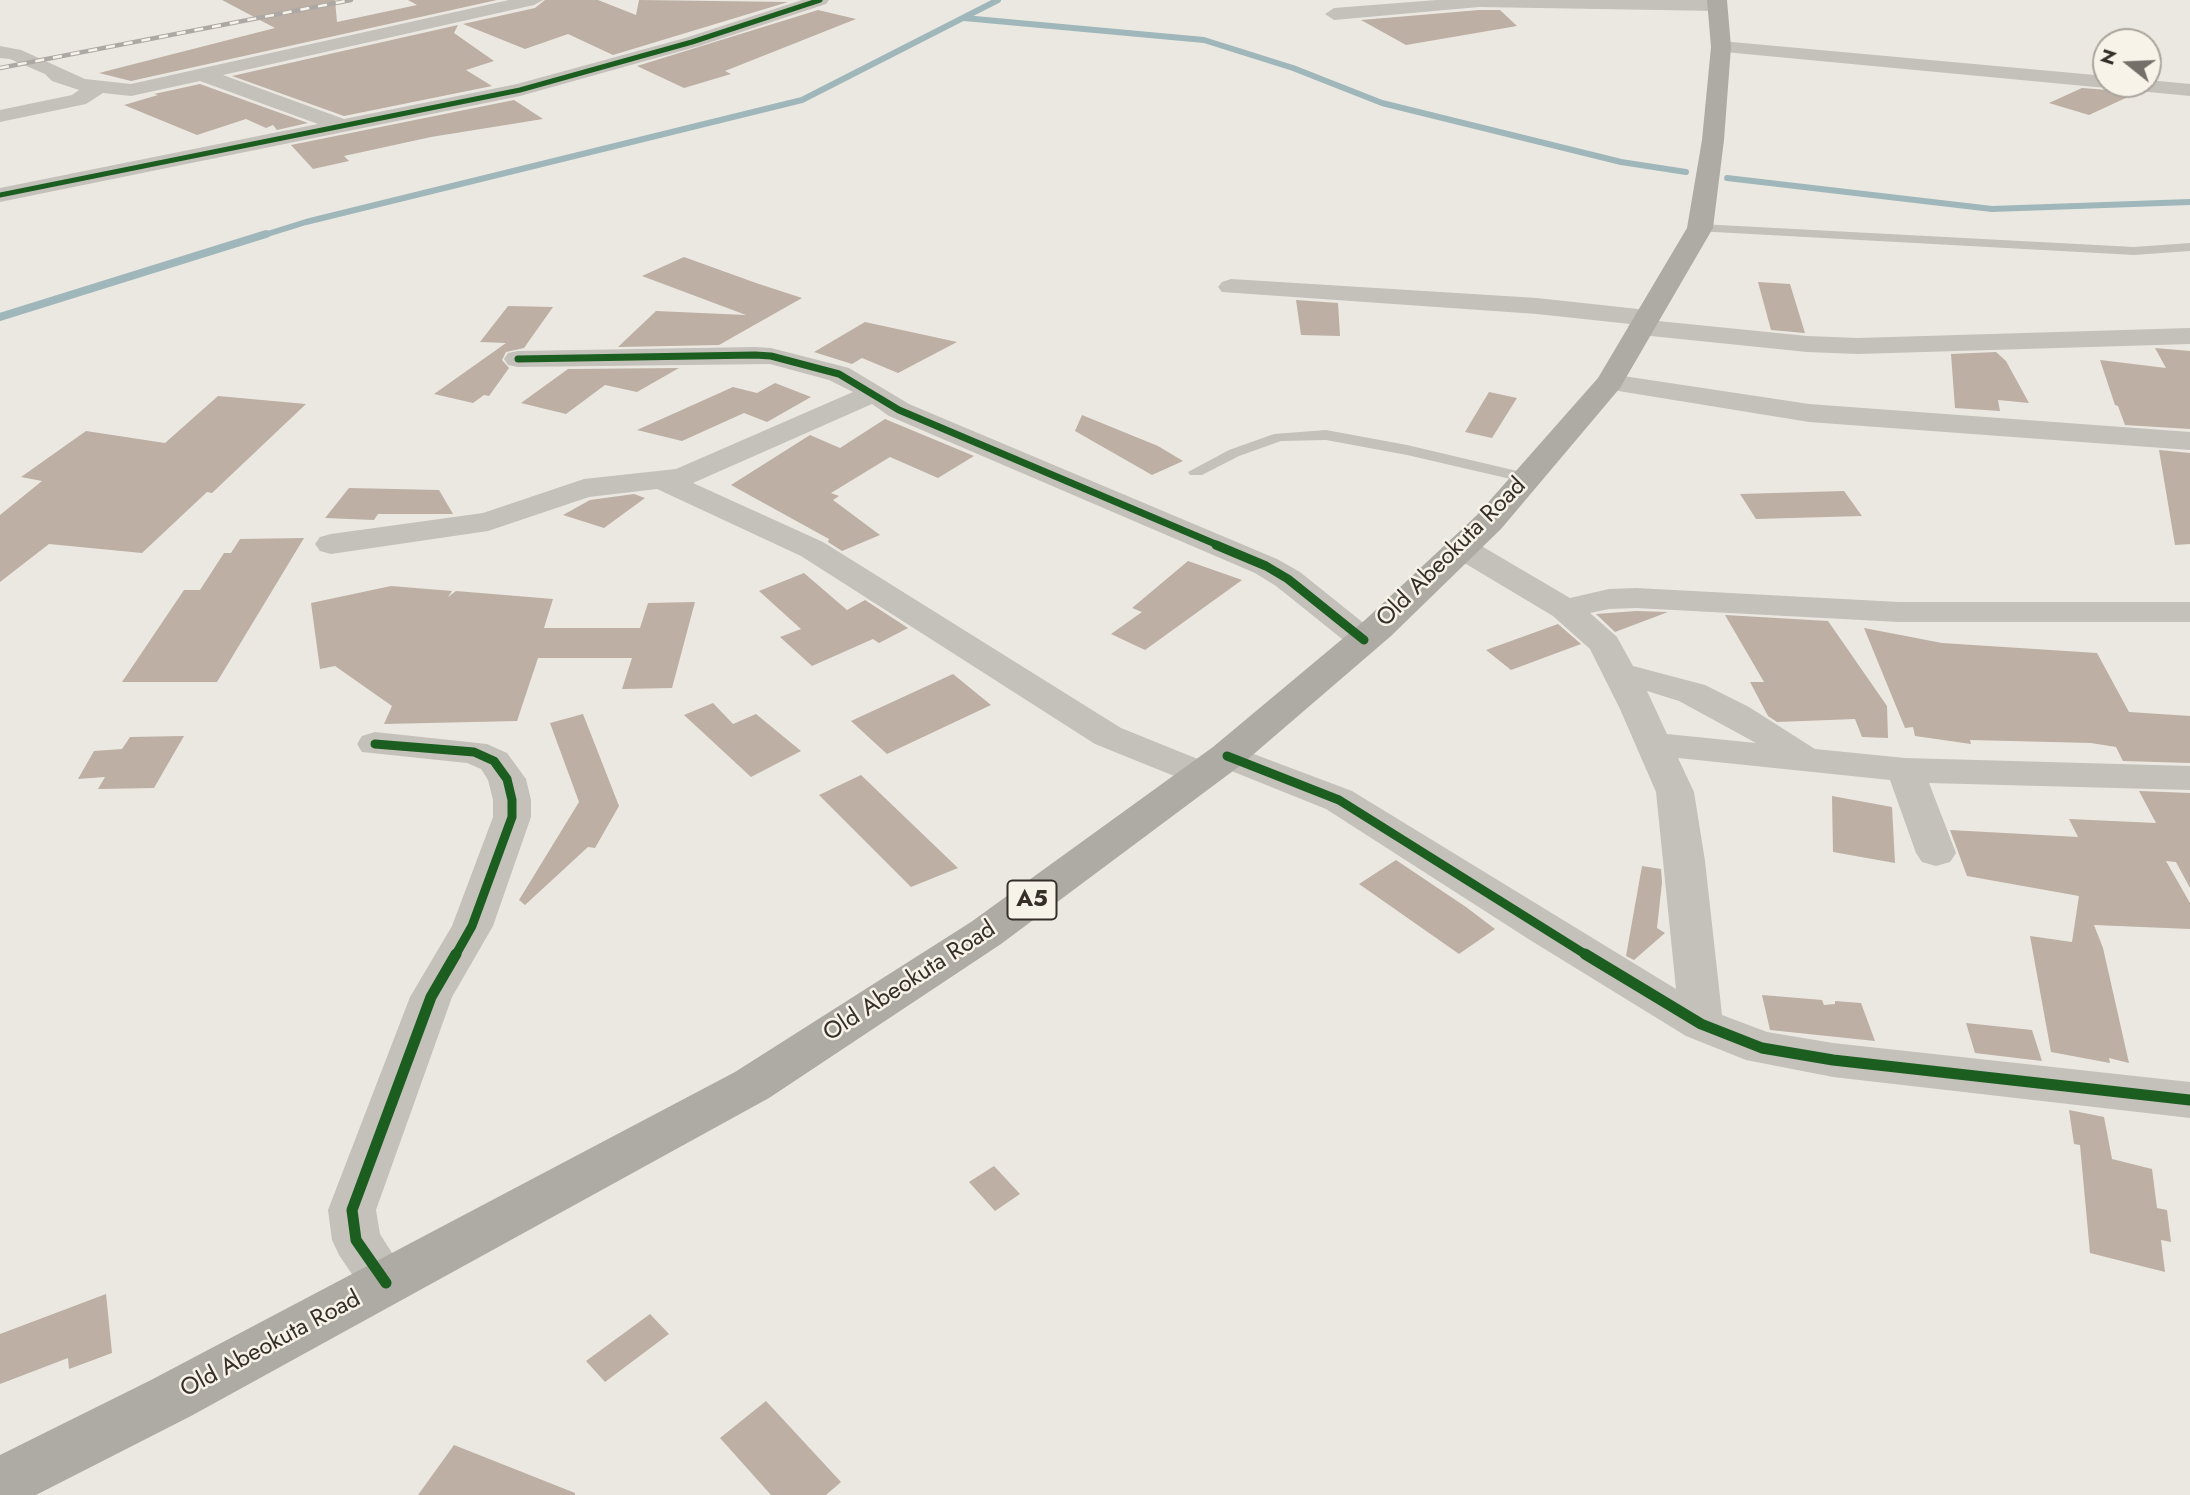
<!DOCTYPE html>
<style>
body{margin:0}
#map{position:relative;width:2190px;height:1495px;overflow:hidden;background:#ebe8e1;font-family:Jost,sans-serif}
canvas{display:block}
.north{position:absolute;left:2092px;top:28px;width:70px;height:70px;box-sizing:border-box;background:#f8f3e9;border:2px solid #aaa49c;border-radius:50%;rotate:288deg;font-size:19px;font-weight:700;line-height:28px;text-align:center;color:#352e29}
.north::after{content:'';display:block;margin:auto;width:24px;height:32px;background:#756f69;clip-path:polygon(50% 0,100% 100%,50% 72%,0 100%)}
</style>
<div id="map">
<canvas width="2190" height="1495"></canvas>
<div class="north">N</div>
</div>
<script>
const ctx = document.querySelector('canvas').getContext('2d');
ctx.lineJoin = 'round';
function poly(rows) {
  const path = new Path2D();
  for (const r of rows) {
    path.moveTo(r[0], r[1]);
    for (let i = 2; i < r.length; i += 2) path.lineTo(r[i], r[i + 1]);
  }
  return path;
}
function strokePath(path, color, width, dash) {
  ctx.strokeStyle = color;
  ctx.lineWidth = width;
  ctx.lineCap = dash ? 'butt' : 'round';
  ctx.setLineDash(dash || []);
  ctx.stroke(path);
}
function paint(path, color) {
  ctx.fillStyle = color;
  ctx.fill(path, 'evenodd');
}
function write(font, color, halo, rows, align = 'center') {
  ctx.font = font + ' Jost,sans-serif';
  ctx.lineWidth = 5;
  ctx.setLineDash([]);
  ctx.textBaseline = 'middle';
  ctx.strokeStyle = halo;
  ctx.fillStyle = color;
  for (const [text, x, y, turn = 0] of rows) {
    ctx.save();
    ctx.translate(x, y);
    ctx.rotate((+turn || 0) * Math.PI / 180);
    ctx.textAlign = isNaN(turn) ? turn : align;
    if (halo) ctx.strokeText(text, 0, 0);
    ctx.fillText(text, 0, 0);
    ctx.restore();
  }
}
const streamFar1 = poly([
 [964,18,1204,40,1293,68,1382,103,1621,162,1686,172],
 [1727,178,1992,209,2190,202],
 [261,236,306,222,802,100,998,0]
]);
const stream = poly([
 [0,317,266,234]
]);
const building = poly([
 [222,0,335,0,337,22,417,5,408,0,497,0,131,81,99,73,275,28],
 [545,0,598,0,636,15,639,0,788,2,613,55,568,34,525,49,463,24,535,8],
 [818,10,856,19,725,71,731,74,684,88,637,66],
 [1479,10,1500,10,1517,26,1406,45,1361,20],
 [458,25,454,33,494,61,466,70,492,86,344,116,232,76],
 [200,84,308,123,277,130,273,125,266,128,246,119,197,135,124,105,158,95,154,94],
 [2082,88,2108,90,2130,96,2089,115,2049,103],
 [514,100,543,119,431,137,344,156,349,161,313,169,291,145],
 [684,257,756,283,802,298,719,345,618,347,656,311,746,315,642,276],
 [1758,282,1790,284,1805,333,1771,330],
 [1296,300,1338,303,1340,336,1301,335],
 [508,306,553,307,524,348,506,352,502,360,509,368,489,396,484,395,473,403,434,394,506,343,480,342],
 [865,322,957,342,898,373,862,358,852,364,814,352],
 [2155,348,2190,351,2190,429,2125,425,2118,406,2115,405,2100,360,2166,368],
 [1996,352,2006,361,2029,403,1998,400,2000,411,1955,408,1951,354],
 [679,368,637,392,605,385,566,414,521,403,568,369],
 [775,383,811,397,767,422,744,413,682,441,637,430,733,387,757,393],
 [1489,392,1517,398,1492,438,1465,432],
 [218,396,306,404,212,493,207,492,142,553,49,544,0,582,0,515,42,481,21,477,86,431,165,443],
 [1082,415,1158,446,1183,461,1152,475,1075,431],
 [885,419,974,456,938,478,890,457,831,493,839,496,833,500,880,535,842,551,828,542,829,539,731,485,810,435,840,448],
 [2159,450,2190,453,2190,544,2175,545],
 [349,488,439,490,453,514,378,514,374,520,325,518],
 [1844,491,1862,516,1756,519,1740,494],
 [634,494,645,498,604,528,563,515,590,500],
 [304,538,217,682,122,682,184,590,200,590,224,553,231,553,240,539],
 [1188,561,1242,580,1145,650,1111,634,1142,612,1132,608],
 [804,573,847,610,865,600,908,628,879,643,873,639,812,666,780,637,801,629,759,591],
 [391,586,452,591,448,597,456,591,553,599,544,628,640,628,648,603,695,602,672,688,622,689,632,658,538,658,517,721,384,724,392,706,335,666,320,669,311,603],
 [1636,611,1668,612,1615,632,1596,614],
 [1725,615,1828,621,1887,706,1888,738,1862,737,1855,719,1777,722,1768,716,1750,682,1764,682],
 [1558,624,1581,644,1511,670,1486,650],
 [1864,628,1942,643,2097,653,2129,712,2190,716,2190,763,2123,761,2116,747,2091,743,1970,740,1971,744,1915,736,1913,727,1905,728],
 [953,674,991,705,887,754,851,721],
 [713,703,733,724,756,714,801,751,751,777,684,715],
 [583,714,619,806,595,848,588,847,525,905,519,900,579,802,550,723],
 [184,736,154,788,98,789,105,777,78,779,94,751,122,749,130,737],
 [861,775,958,868,911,887,819,795],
 [2139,791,2190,793,2190,888,2176,862,2166,861,2190,903,2190,929,2094,925,2103,948,2129,1063,2109,1058,2110,1063,2051,1052,2030,936,2072,942,2079,896,1967,876,1950,830,2078,837,2069,819,2156,823],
 [1832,796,1892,807,1895,863,1833,852],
 [1396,860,1466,907,1495,929,1459,954,1359,884],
 [1642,866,1661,869,1662,882,1657,928,1665,933,1634,960,1626,956],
 [1762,995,1822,1000,1824,1005,1835,1004,1835,1001,1861,1003,1875,1041,1770,1030],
 [1966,1023,2032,1030,2042,1061,1975,1053],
 [2069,1110,2104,1117,2112,1159,2152,1169,2157,1208,2167,1210,2171,1242,2161,1240,2165,1272,2090,1253,2080,1145,2074,1144],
 [994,1166,1020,1194,995,1211,969,1182],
 [106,1294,112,1353,69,1369,68,1358,0,1384,0,1334],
 [650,1314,669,1334,605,1382,586,1361],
 [766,1401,841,1482,826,1495,771,1495,720,1438],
 [454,1445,575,1493,575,1495,418,1495]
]);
const service = poly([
 [1700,224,2134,247,2190,243,2190,251,2134,255,1696,231,1696,225,1700,224],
 [1326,430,1407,445,1534,475,1536,478,1528,483,1407,455,1326,440,1281,441,1239,456,1202,475,1190,475,1188,472,1229,450,1274,434,1326,430]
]);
const minor = poly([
 [509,0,543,0,534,5,223,75,344,119,517,84,685,38,802,0,829,0,826,4,699,46,520,96,0,202,0,188,318,124,200,81,131,96,103,93,86,104,0,122,0,110,72,95,79,90,52,81,45,74,10,59,0,58,0,46,21,50,85,79,131,84,509,0],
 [1437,0,1720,0,1727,5,1718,11,1479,7,1334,20,1325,14,1334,8,1437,0],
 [1721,41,2106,76,2106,84,2115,84,2106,88,1714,51,1711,47,1714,43,1721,41],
 [2148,80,2190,84,2190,96,2128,90,2121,88,2118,84,2148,84,2148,80],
 [1231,279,1537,298,1647,310,1656,312,1660,318,1658,321,1807,336,1858,338,2190,328,2190,344,1858,354,1807,352,1641,335,1632,333,1628,327,1630,324,1537,314,1222,292,1218,287,1222,282,1231,279],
 [755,347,771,348,849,368,909,404,1277,559,1300,572,1376,633,1381,640,1376,647,1364,650,1352,647,1276,586,1255,573,889,416,872,404,693,483,823,542,1121,728,1215,766,1221,774,1215,782,1202,786,1189,782,1095,744,801,556,657,489,589,497,488,531,331,554,320,551,315,544,320,537,331,534,483,513,584,479,676,469,853,392,829,380,770,364,518,367,508,365,504,359,508,353,518,351,755,347],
 [1610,374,1809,404,2190,432,2190,450,1809,422,1600,388,1596,382,1600,376,1610,374],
 [1462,538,1473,541,1570,598,1609,589,1636,588,1899,602,2190,602,2190,622,1899,622,1636,608,1609,609,1590,613,1617,637,1633,666,1705,685,1749,707,1815,749,1905,758,2190,766,2190,790,1929,783,1956,853,1950,862,1936,866,1922,862,1916,853,1890,780,1678,758,1694,792,1705,861,1722,1015,1767,1032,1833,1043,2190,1082,2190,1118,1833,1077,1746,1060,1686,1036,1530,940,1326,809,1214,764,1209,756,1214,748,1227,744,1352,791,1676,989,1656,792,1620,709,1590,649,1553,616,1451,555,1446,548,1451,541,1462,538],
 [1647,691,1679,701,1756,743,1667,734,1647,691],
 [375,732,487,744,507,753,526,779,531,800,531,817,493,926,452,997,376,1210,380,1234,411,1283,404,1298,386,1304,368,1298,339,1255,332,1240,328,1210,410,997,452,926,493,817,493,800,488,780,481,769,467,763,362,752,357,744,362,736,375,732]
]);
const trunk = poly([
 [1707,0,1727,0,1731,47,1724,140,1713,228,1620,388,1501,529,1391,636,1241,765,1001,944,769,1098,191,1416,36,1495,0,1495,0,1455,151,1380,735,1072,971,922,1213,747,1365,620,1477,515,1598,378,1687,228,1702,140,1711,47,1707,0]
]);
const rail = poly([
 [0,68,351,0]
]);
const cyclewayFar3 = poly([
 [0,195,520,90,692,42,820,0]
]);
const cyclewayFar2 = poly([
 [518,359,755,355,771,356,839,374,899,410,1220,546]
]);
const cyclewayFar1 = poly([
 [1216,545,1266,566,1288,579,1364,640],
 [375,744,474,752,494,761,507,779,512,800,512,817,472,926,455,956],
 [1227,756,1339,800,1588,956]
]);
const cycleway = poly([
 [1585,954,1701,1024,1762,1048,1833,1060,2190,1100],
 [386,1283,356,1240,352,1210,431,997,456,954]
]);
const shields = [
 [1032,900,49]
];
const shieldNames = [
 ["A5",1032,900]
];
const streetNames = [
 ["Old Abeokuta Road",1452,553,-45],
 ["Old Abeokuta Road",910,982,-33],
 ["Old Abeokuta Road",271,1345,-28]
];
strokePath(streamFar1, '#9fb7ba', 6);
strokePath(stream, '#9fb7ba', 8);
paint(building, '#bdafa4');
paint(service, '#c4c0ba');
paint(minor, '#c4c0ba');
paint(trunk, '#aeaba5');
strokePath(rail, '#aca9a4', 4.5);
strokePath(rail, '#f8f3e9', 2.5, [9]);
strokePath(cyclewayFar3, '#1b5e20', 5);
strokePath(cyclewayFar2, '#1b5e20', 7);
strokePath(cyclewayFar1, '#1b5e20', 9);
strokePath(cycleway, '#1b5e20', 11);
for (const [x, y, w] of shields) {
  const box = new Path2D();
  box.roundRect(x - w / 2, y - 19.5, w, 39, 5);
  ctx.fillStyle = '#f8f3e9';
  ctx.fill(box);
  strokePath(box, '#352e29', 2);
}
write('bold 23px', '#352e29', null, shieldNames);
write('24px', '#352e29', '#f8f3e9', streetNames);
</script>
